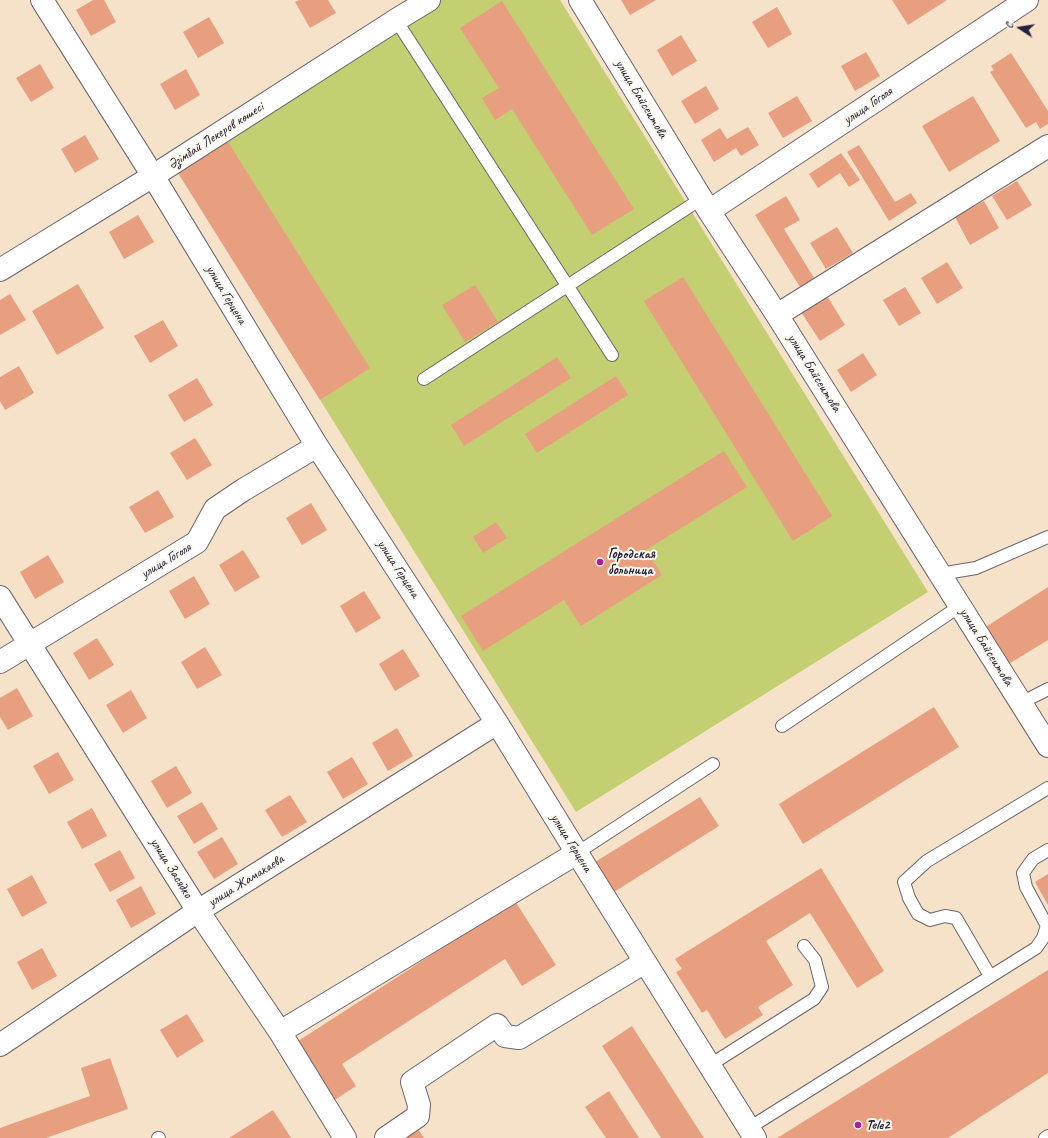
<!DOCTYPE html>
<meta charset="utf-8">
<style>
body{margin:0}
#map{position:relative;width:1048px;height:1138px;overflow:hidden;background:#f6e2c9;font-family:Caveat,sans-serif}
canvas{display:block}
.north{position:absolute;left:1000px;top:8px;width:40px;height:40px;-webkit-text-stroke:3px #fbf7ec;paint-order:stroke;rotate:282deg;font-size:11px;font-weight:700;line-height:16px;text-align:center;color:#22223b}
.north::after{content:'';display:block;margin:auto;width:14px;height:18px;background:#22223b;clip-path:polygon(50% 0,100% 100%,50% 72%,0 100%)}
</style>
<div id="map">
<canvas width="1048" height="1138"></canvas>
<div class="north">С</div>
</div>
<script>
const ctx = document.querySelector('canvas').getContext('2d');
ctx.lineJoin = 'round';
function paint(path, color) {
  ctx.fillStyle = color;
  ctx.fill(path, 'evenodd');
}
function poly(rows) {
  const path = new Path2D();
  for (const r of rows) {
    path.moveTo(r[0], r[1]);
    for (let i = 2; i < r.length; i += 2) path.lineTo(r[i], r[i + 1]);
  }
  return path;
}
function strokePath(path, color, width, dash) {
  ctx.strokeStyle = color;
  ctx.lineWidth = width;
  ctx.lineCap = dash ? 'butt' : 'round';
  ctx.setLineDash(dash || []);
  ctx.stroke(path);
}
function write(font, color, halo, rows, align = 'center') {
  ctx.font = font + ' Caveat,sans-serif';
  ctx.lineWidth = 4;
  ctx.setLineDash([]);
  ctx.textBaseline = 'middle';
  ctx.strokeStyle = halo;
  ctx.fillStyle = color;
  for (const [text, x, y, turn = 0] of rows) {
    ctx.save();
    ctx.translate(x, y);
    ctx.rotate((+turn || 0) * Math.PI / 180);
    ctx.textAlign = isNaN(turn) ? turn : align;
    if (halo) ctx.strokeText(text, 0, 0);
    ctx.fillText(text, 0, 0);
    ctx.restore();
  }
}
const green = poly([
 [434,0,560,0,928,592,576,812,173,163]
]);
const building = poly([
 [93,0,104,0,116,22,91,36,76,10],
 [299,0,328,0,336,13,310,28,295,2],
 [621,0,656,0,630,15],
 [892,0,947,0,908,25],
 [502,1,634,209,592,235,512,109,495,120,482,98,499,88,460,28],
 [777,7,792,34,768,48,752,22],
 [209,17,224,43,198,58,183,32],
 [681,35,697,61,672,76,657,50],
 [866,52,880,76,855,91,841,66],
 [1011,53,1048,111,1048,124,1040,129,1036,122,1026,128,990,72,994,70,991,66],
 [40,64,54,88,31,102,16,78],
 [186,69,200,95,175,110,160,84],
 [706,86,719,109,695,124,681,101],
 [797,96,812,121,783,138,768,113],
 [973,96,1000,141,949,172,922,126],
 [748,127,759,145,741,156,736,148,714,162,701,140,720,128,727,139],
 [85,135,99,159,75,173,61,149],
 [228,142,370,368,320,400,178,173],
 [859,145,895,202,911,193,917,203,889,221,847,152],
 [841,153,860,180,849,187,840,173,818,188,809,174],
 [1017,181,1032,205,1007,220,992,196],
 [786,196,800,220,784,229,814,278,800,287,755,215],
 [984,201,999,228,970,245,955,217],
 [138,215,154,242,124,259,109,232],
 [837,227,853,253,826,269,810,243],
 [947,262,963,288,937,304,921,278],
 [683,277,832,516,793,541,644,301],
 [78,284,104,328,57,355,32,311],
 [475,285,498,322,465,342,442,305],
 [905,287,921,313,899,326,883,300],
 [10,294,26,320,0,335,0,300],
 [827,296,845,325,820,341,801,312],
 [163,320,178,346,150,363,134,336],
 [863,353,877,375,851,392,837,370],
 [557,357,571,378,464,446,451,425],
 [19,366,34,393,5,410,0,401,0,377],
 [616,376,628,395,537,453,525,434],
 [197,378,213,405,184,422,168,395],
 [195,438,212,465,187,480,170,453],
 [724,451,747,487,646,550,662,575,581,626,564,600,483,651,461,616],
 [158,490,174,517,145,533,129,507],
 [311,503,327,530,302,545,286,518],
 [496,522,507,538,483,553,473,537],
 [243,550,260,577,235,592,219,565],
 [48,555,64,582,35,599,20,572],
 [194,576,210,604,185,619,169,591],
 [1048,587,1048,640,1007,665,984,628],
 [364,591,381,618,356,633,340,606],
 [97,638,114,665,89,680,73,653],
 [205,647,222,675,197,689,181,662],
 [403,649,420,676,395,691,379,664],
 [17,688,33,716,8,730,0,717,0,698],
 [131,690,147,718,123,733,106,705],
 [934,707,959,747,803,844,779,804],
 [397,728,413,756,388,771,372,743],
 [58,752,74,780,49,794,33,766],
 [352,757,368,784,343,799,327,772],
 [176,766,192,793,167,808,151,781],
 [290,795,307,822,282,837,265,810],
 [700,797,719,826,606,897,587,867],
 [202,802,218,829,194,844,177,816],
 [92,808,107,836,82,849,67,822],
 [222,837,238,864,214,879,197,852],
 [120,850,135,878,110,892,94,864],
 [821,868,884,971,857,988,810,913,766,941,793,985,758,1007,763,1015,725,1039,707,1010,702,1013,676,972,682,969,675,959],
 [1048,874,1048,905,1035,882],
 [32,875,47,903,22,917,7,889],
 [141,886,156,914,131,928,116,900],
 [515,901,556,965,522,986,505,959,342,1064,356,1086,330,1103,292,1045],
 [42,948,57,976,32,990,17,962],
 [1048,970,1048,1073,948,1138,777,1138],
 [187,1014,204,1041,177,1058,160,1030],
 [632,1026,704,1138,661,1138,602,1046],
 [110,1058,128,1109,46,1138,0,1138,0,1128,90,1096,81,1068],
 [609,1091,639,1138,606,1138,585,1107],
 [273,1110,291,1138,229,1138],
 [416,1126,424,1138,397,1138]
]);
const lane = poly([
 [396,20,612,355],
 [424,379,701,199],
 [940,574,976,568,1048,537],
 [1021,703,1048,689],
 [782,726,960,606],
 [577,853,713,764],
 [990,976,956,918,945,916,930,920,918,914,909,898,904,882,927,861,1048,788],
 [710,1065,814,999,822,987,815,960,804,946],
 [749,1128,1036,948,1043,938,1047,926,1026,887,1023,873,1033,859,1048,850],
 [158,1138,159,1138],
 [1045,1138,1048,1136]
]);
const street = poly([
 [42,0,153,176,317,446,497,723,577,853,755,1138],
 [580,0,709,211,777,315,1048,746],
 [709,211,1027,0],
 [0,270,153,176,396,20,429,0],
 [777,315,1048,146],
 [0,597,198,911,280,1032,345,1138],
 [0,662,197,542,215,509,243,490,317,446],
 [280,1032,577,853],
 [0,1045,198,911,497,723],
 [386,1138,418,1116,419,1105,412,1082,497,1025,505,1036,519,1038,645,962]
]);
const markers = [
 [600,562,4,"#b5179e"],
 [858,1125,4,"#b5179e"]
];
const streetNames = [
 ["улица Байсеитова",641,99,59],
 ["улица Гоголя",868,106,-34],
 ["Әзімбай Лекеров көшесі",216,136,-33],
 ["улица Герцена",226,295,59],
 ["улица Байсеитова",814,373,58],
 ["улица Гоголя",166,561,-31],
 ["улица Герцена",398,569,57],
 ["улица Байсеитова",986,647,58],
 ["улица Герцена",571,843,58],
 ["улица Засядко",171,868,58],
 ["улица Жамакаева",246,881,-32]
];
const poiNames = [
 ["Городская",608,554],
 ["больница",608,570],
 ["Tele2",866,1125]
];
paint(green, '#c3cf70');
paint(building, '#e79f80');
strokePath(lane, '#6c656d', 14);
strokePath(street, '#6c656d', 24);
strokePath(lane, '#fff', 12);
strokePath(street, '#fff', 22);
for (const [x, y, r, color] of markers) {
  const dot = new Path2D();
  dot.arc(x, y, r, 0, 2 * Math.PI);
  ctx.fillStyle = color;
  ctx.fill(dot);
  strokePath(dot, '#fbf7ec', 1.5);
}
write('14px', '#22223b', '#fbf7ec', streetNames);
write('bold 14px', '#22223b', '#fbf7ec', poiNames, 'left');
</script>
